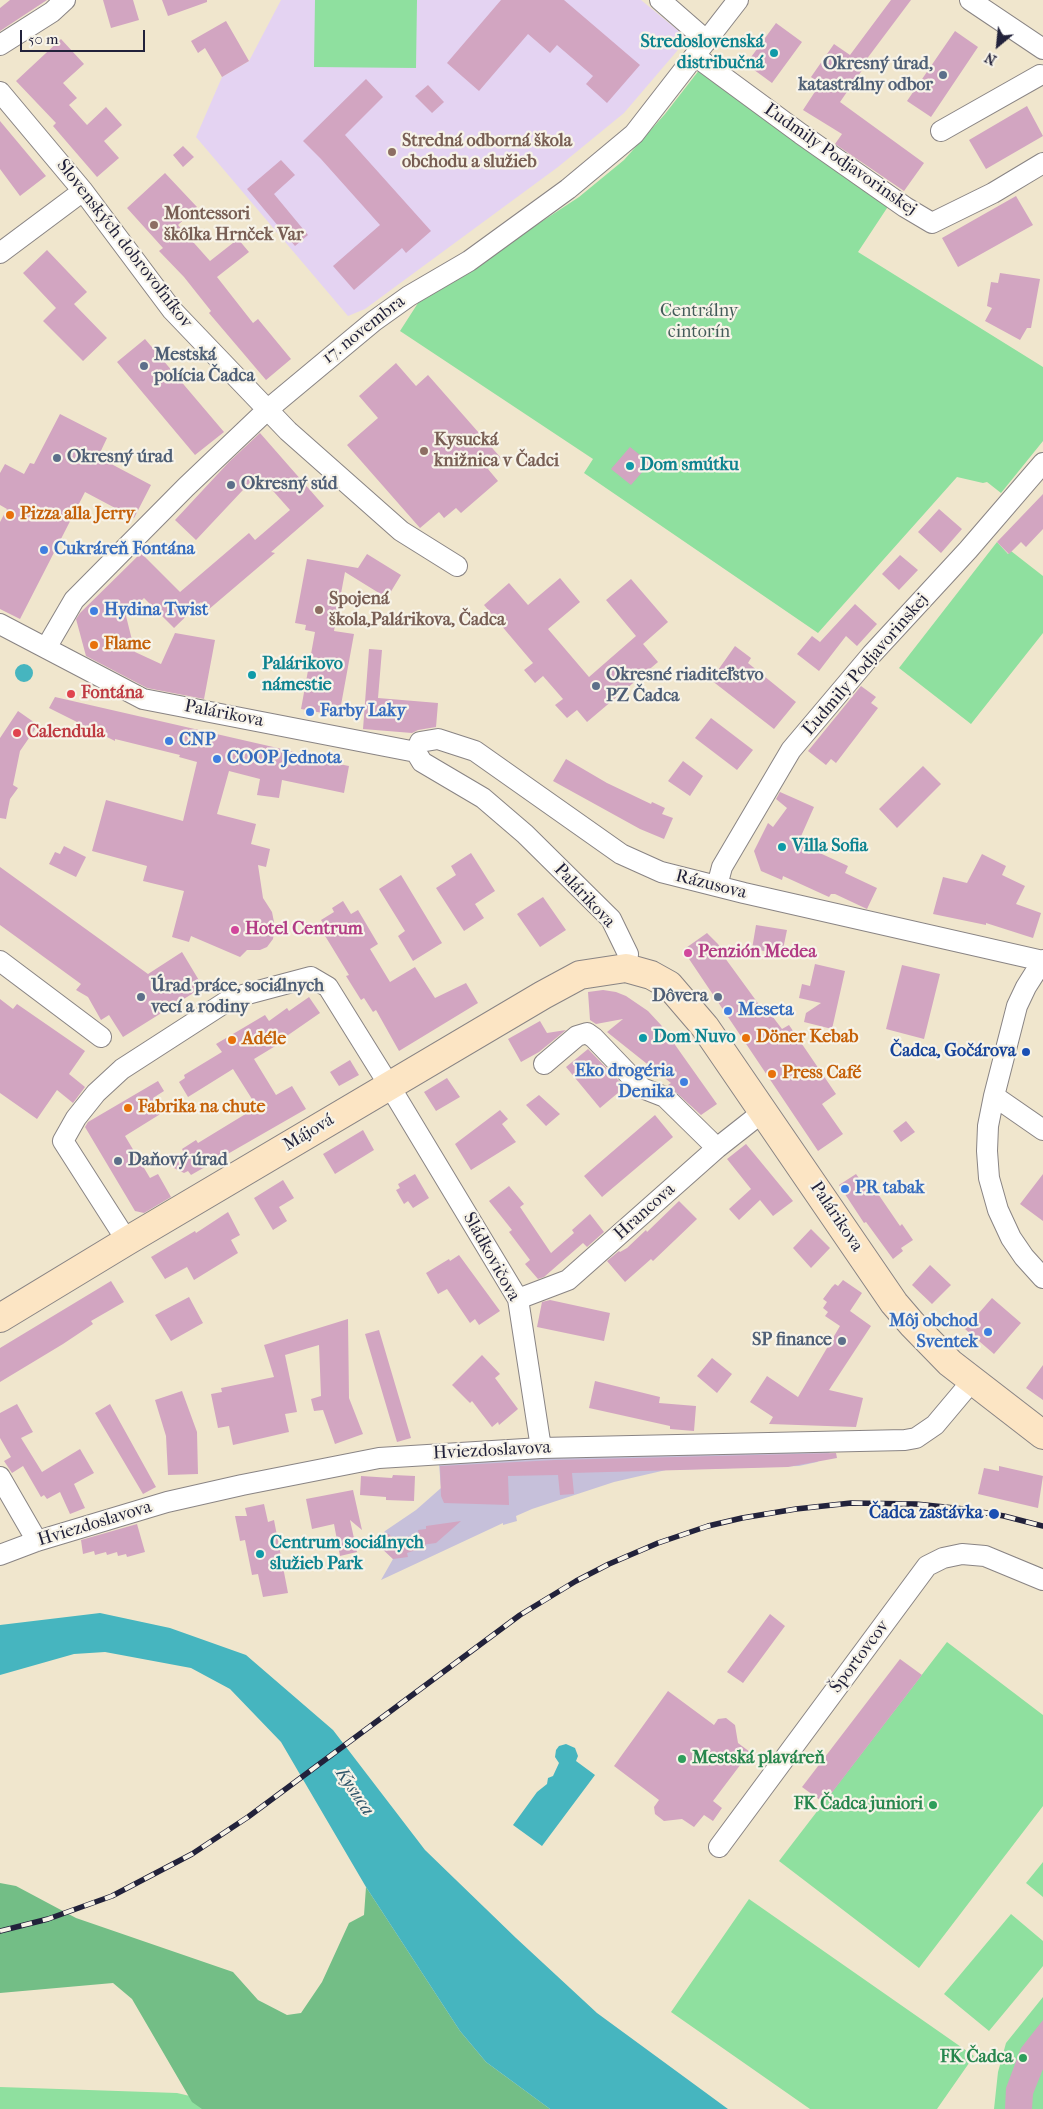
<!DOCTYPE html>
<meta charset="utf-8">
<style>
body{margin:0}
#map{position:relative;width:1043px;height:2109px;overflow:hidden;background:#f0e6cd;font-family:"IM FELL French Canon",serif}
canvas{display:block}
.north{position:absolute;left:973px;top:20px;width:50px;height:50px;-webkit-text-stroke:4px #f7f3e8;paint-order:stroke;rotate:208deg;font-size:14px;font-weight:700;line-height:20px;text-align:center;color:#22223b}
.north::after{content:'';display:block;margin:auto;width:18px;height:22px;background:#22223b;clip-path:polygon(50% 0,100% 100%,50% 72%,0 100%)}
.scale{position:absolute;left:20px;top:30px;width:125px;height:22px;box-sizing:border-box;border:2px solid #22223b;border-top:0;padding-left:6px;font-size:15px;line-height:18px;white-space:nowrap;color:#22223b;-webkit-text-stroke:4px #f7f3e8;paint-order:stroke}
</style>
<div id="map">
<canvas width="1043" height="2109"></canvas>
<div class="north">N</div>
<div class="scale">50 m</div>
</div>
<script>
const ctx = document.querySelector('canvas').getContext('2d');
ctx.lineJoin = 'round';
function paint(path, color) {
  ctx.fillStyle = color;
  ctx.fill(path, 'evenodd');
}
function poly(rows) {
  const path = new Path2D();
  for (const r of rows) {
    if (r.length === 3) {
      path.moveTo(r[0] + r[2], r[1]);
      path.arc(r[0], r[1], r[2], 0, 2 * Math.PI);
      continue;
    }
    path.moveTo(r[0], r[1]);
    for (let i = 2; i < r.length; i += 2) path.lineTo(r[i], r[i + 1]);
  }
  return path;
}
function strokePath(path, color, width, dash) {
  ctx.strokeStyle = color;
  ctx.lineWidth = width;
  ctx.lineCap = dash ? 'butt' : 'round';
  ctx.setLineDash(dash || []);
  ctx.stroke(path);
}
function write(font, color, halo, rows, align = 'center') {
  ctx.font = font + ' "IM FELL French Canon",serif';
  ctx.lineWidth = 4.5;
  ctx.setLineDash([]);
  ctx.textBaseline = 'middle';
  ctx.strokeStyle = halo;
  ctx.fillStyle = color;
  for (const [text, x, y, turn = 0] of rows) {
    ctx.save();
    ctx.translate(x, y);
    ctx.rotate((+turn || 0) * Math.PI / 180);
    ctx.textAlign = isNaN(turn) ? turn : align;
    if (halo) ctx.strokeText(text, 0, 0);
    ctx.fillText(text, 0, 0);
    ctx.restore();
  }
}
const built = poly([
 [281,0,641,0,686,37,677,51,624,113,558,167,365,309,348,316,196,137,222,77,249,61]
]);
const industrial = poly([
 [836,1448,817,1462,799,1466,666,1470,614,1482,532,1509,516,1516,517,1521,503,1525,503,1523,381,1580,393,1559,376,1543,385,1531,416,1510,441,1488,439,1464,450,1457]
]);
const green = poly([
 [315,0,417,0,416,68,314,67],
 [700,69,889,205,858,252,1043,367,1043,441,1001,493,987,482,983,483,957,477,818,633,584,473,593,459,400,331,418,303,579,197,624,160,665,114],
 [997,542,1008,554,1011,551,1043,576,1043,633,971,724,899,668],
 [947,1642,1043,1715,1043,1806,919,1968,779,1861],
 [1043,1862,1043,1897,1026,1883],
 [749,1899,974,2056,937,2109,810,2109,671,2012],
 [1011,1914,1043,1941,1043,1966,989,2031,944,1994],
 [1043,1997,1043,2109,994,2109,998,2072,1006,2043],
 [0,2087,177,2093,246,2109,0,2109]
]);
const forest = poly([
 [0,1883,16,1886,76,1918,233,1972,258,2000,287,2015,301,2013,322,1982,349,1923,364,1915,366,1887,460,2031,486,2062,550,2109,202,2109,192,2102,132,1999,113,1983,0,1993]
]);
const water = poly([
 [24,673,9],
 [100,1613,170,1628,246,1655,333,1730,425,1850,516,1938,597,2013,728,2109,550,2109,486,2062,460,2031,366,1887,281,1742,230,1689,191,1668,105,1652,74,1654,0,1675,0,1625],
 [566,1744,575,1748,578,1756,576,1761,595,1775,542,1846,513,1825,537,1792,547,1784,548,1778,553,1776,559,1763,555,1757,556,1750,559,1746]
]);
const building = poly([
 [10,0,47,0,0,31,0,8],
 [103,0,133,0,139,20,111,28],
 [162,0,207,0,207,2,168,16],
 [501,0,564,0,640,65,607,103,586,84,593,76,557,45,550,53,528,34,479,91,447,63],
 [891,0,911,0,863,64,865,66,840,102,924,163,904,191,835,144,842,134,803,110,820,84,811,77,834,44,850,55],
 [226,21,249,61,222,77,205,48,198,53,191,41],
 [776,23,802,42,772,83,746,64],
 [955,31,978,47,931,117,907,101],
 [61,39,84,64,63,83,77,98,69,105,87,125,106,107,122,125,104,141,119,158,97,177,53,126,56,123,16,81],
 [366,79,383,97,345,135,431,231,406,253,402,248,354,290,333,266,380,225,321,159,303,141],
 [428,85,444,102,432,113,415,96],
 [1027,106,1043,136,986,169,969,140],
 [0,121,46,176,20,196,0,169],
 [183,146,194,157,183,167,173,155],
 [281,160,295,175,274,194,308,235,295,246,247,189],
 [165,173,197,207,178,225,210,261,238,239,249,252,217,277,253,323,258,319,291,359,266,380,209,313,211,311,184,277,159,251,163,248,127,208],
 [1016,196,1033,225,958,267,942,238],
 [47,250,87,292,74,304,107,338,83,361,43,321,56,308,23,273],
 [1000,273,1040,279,1031,328,1027,328,1020,340,985,321,992,308,987,306,991,282,998,283],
 [145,339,224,432,195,455,117,362],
 [396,363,416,386,428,375,501,458,488,469,498,481,461,513,456,508,444,518,439,512,420,528,347,445,378,418,359,396],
 [60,414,107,438,98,457,151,485,134,518,85,492,20,619,0,609,0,522,7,509,0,505,0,473,5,464,24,474,30,463,34,464],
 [260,433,324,506,271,552,275,553,208,610,201,602,174,628,144,598,126,616,135,652,161,664,175,633,215,640,204,699,147,688,86,656,76,619,80,613,141,553,180,592,249,533,255,540,290,510,258,474,196,540,175,520,229,462],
 [630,447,650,463,631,485,611,469],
 [1043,494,1043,529,1026,547,1021,542,1009,554,997,542],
 [939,509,962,529,941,553,918,532],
 [367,554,401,575,387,598,345,572,334,631,354,634,339,716,301,709,315,632,305,630,306,625,295,623,307,559,358,568],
 [900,555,918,570,899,590,882,574],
 [560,578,580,602,548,629,589,677,636,636,606,600,631,579,668,622,643,644,658,662,587,722,577,710,567,718,555,705,563,699,543,676,535,683,524,670,533,663,484,605,509,583,528,605],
 [855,604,877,624,857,646,846,636,819,671,797,654,812,636,820,642],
 [735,646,751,658,748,663,796,702,774,729,711,680],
 [369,649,382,650,378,698,438,703,436,727,418,730,412,733,363,729],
 [861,686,876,697,871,703,878,708,836,763,831,759,826,765,808,751],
 [55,697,295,752,295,754,324,761,325,756,339,759,339,764,349,766,344,793,282,780,279,798,257,795,260,779,229,771,217,814,256,824,251,844,270,849,266,867,258,865,263,898,272,912,275,927,273,939,267,947,260,950,247,950,240,957,191,936,189,942,172,937,184,891,143,881,147,866,92,851,106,800,183,821,197,762,179,757,180,755,115,739,115,741,49,708],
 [18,711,38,725,20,751,13,785,18,788,10,799,6,819,0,818,0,738],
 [711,718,753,750,737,770,695,738],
 [566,759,607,783,651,804,652,802,665,808,662,814,673,818,664,839,640,829,553,781],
 [683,761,703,776,690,796,668,781],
 [923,766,941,784,897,828,879,809],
 [780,792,814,807,798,843,848,866,845,873,877,888,867,909,835,894,831,894,829,897,783,876,782,880,761,871,754,851,768,823,773,827,787,808,776,799],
 [64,846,86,857,76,877,49,864,55,852,60,854],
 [471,853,495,891,475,904,484,918,464,931,436,888,456,875,451,866],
 [982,854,1006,866,1002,875,1025,886,1016,904,1041,913,1033,938,986,923,986,925,933,914,943,877,967,883],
 [0,867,148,974,182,952,203,987,123,1037,109,1015,101,1020,88,997,76,990,81,984,0,925],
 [401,875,442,943,413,961,398,936,405,931,379,889],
 [543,897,566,930,540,947,517,914],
 [343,901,351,914,358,910,378,944,370,949,390,982,415,967,435,998,466,983,478,1003,399,1051,376,1010,373,1012,364,998,361,1000,346,976,349,975,319,926,323,923,321,920,334,912,332,908],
 [756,925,787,930,782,954,752,949],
 [707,933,718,944,725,955,725,958,760,1006,763,1004,782,1029,789,1025,836,1094,822,1104,843,1134,818,1151,683,950],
 [815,964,845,971,832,1029,804,1022,806,1013,821,1003,799,998,802,984,810,986],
 [902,965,940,974,924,1039,886,1029],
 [603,990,616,992,626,996,648,1011,661,1025,717,1104,701,1115,668,1085,671,1083,607,1032,623,1019,596,1024,590,1020,588,992],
 [309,997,320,1013,281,1040,282,1042,254,1059,276,1095,292,1086,306,1109,191,1175,188,1171,184,1173,170,1166,185,1155,182,1149,196,1140,198,1143,257,1107,233,1069,188,1097,179,1082,185,1078,184,1075,222,1052,216,1044,265,1015,269,1021,287,1008,289,1011],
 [0,999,13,1009,17,1004,85,1051,69,1074,85,1087,73,1103,57,1090,37,1119,0,1093],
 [540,1021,547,1033,566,1030,539,1052,521,1062,508,1039],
 [588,1049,625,1087,600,1108,566,1067],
 [350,1060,359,1075,339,1086,330,1072],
 [447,1078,460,1097,436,1111,424,1092],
 [158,1081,164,1091,153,1098,162,1113,125,1136,150,1178,158,1174,171,1197,144,1213,135,1211,85,1127,88,1122],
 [539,1095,560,1114,546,1126,526,1105],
 [500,1110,508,1119,502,1124,516,1142,471,1170,455,1144],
 [655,1115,673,1137,602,1197,584,1176],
 [906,1121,915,1132,901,1142,893,1131],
 [363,1130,374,1150,335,1174,323,1154],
 [746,1144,793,1201,773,1216,760,1200,739,1220,729,1209,751,1189,727,1159],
 [415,1174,429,1198,413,1208,408,1201,404,1204,396,1190,400,1188,398,1184],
 [856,1174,869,1192,874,1188,900,1226,902,1224,913,1240,901,1248,903,1251,893,1259,866,1222,864,1223,839,1185],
 [1043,1174,1043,1221,1020,1204],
 [283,1180,294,1198,279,1207,287,1221,273,1230,254,1198],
 [509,1186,524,1204,520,1207,551,1253,574,1233,572,1230,590,1214,604,1232,587,1247,583,1243,544,1277,538,1279,525,1264,530,1260,509,1232,512,1230,489,1201],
 [679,1201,697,1219,653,1261,651,1259,625,1282,607,1261,619,1251,620,1252,627,1248,646,1230,647,1232],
 [228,1212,240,1235,231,1240,238,1253,194,1280,187,1267,165,1279,151,1257,195,1231,196,1233],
 [811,1229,830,1248,811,1268,793,1248],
 [459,1255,500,1311,479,1325,475,1319,470,1323,447,1289,438,1294,426,1273,449,1259,450,1261],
 [930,1265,951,1285,932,1304,912,1285],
 [843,1280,862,1293,850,1311,871,1326,829,1390,863,1398,856,1427,769,1424,773,1417,750,1402,767,1376,798,1397,840,1326,825,1316,828,1312,823,1308,827,1302,823,1299,832,1287,835,1284,838,1286],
 [111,1281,124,1302,91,1321,93,1324,63,1344,0,1382,0,1348],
 [189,1297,203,1323,171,1341,155,1315],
 [992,1298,1021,1323,994,1354,965,1329],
 [550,1300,610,1313,604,1341,537,1327,542,1302],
 [348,1319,349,1398,363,1434,335,1444,323,1410,314,1411,311,1399,321,1396,319,1345,285,1355,297,1412,285,1414,289,1432,233,1445,229,1426,218,1428,211,1394,222,1392,221,1388,274,1377,264,1345],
 [379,1330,411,1438,397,1442,365,1334],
 [482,1355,500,1374,495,1378,518,1409,499,1425,498,1422,492,1427,472,1401,470,1403,452,1385],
 [712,1358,732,1374,717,1393,697,1376],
 [1043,1365,1043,1400,1026,1388],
 [595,1381,660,1397,659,1403,696,1406,694,1431,670,1429,670,1426,589,1408],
 [182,1391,197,1432,198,1474,168,1475,166,1436,155,1400],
 [17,1404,33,1432,21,1438,42,1472,80,1449,94,1473,74,1484,85,1508,70,1514,60,1492,47,1499,44,1495,41,1497,23,1466,12,1473,4,1461,11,1457,0,1438,0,1413],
 [110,1404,156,1487,143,1494,95,1413],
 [836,1453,837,1458,788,1467,572,1473,574,1494,560,1495,558,1475,508,1476,509,1505,444,1503,441,1496,440,1466,555,1460],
 [999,1466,1043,1476,1038,1508,978,1494,984,1468,999,1471],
 [393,1475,415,1476,414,1501,386,1500,386,1497,360,1495,361,1476,392,1478],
 [353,1490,362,1530,350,1520,357,1552,340,1556,334,1524,312,1529,306,1499],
 [264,1504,268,1522,274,1520,288,1593,263,1597,258,1574,252,1575,245,1540,240,1541,235,1516,247,1516,245,1508],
 [461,1521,436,1543,422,1545,422,1548,407,1553,408,1557,393,1559,376,1543,383,1534,389,1534,393,1539,419,1536,418,1530,426,1529,426,1526],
 [137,1524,145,1552,127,1557,126,1554,118,1556,117,1552,107,1555,106,1552,95,1555,94,1551,83,1554,81,1540],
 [770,1614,785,1626,743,1683,727,1672],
 [900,1659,922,1675,824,1803,802,1787],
 [668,1691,714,1725,718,1719,726,1718,735,1725,738,1743,750,1752,713,1801,722,1808,713,1821,704,1815,694,1827,682,1819,664,1821,655,1814,654,1807,659,1800,614,1766],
 [1043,2020,1043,2069,1033,2094,1032,2109,1005,2109,1006,2088,1021,2048]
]);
const street = poly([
 [660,0,707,41],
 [970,0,1043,49],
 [0,45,52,12,65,0],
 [695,56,801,134,905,207,932,223,993,193,1043,163],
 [0,92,83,191,172,310,288,431,401,531,457,566],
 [941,131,1040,75],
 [0,253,83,191],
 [0,624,143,699,416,752],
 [46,648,74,600,186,487,267,410,374,321,409,296,469,261,568,189,634,134,738,0],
 [416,752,420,742,438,739,475,751,621,854,661,872,744,893,1043,961],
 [416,752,422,762,483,798,525,834,611,919,628,954,626,968],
 [717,886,722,867,791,750,872,654,968,550,1043,463],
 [1043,960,1026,987,1017,1006,994,1096,988,1126,987,1151,989,1178,998,1210,1011,1238,1024,1257,1043,1278],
 [0,961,101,1037],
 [544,1064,577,1036,587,1033,594,1038,642,1088,665,1097,717,1148],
 [994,1096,1043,1130],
 [127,1241,63,1141,76,1118,96,1093,122,1069,232,998,311,977,328,987,389,1085,518,1299,541,1448],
 [518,1299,568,1280,717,1148,764,1111],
 [0,1477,37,1541],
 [0,1555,37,1541,167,1502,242,1485,379,1458,541,1448,905,1440,916,1438,935,1425,972,1381],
 [719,1847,927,1566,943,1558,962,1554,985,1556,1043,1580]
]);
const secondary = poly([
 [0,1318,127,1241,543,995,580,975,626,968,651,975,669,985,705,1027,894,1303,912,1324,950,1363,1043,1435]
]);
const rail = poly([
 [0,1931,48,1919,112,1896,192,1854,248,1817,520,1615,576,1581,609,1564,658,1543,708,1526,742,1518,796,1509,851,1503,916,1504,964,1509,1004,1516,1043,1526]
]);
const markers = [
 [774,53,5,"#0f9aa8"],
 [943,75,5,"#5c6f8a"],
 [392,152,5,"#8d6e63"],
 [154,225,5,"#8d6e63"],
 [144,366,5,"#5c6f8a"],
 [424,451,5,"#8d6e63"],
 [57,458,5,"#5c6f8a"],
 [630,466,5,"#0f9aa8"],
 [231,485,5,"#5c6f8a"],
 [10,515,5,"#e8710a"],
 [44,550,5,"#3f7fe0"],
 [319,610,5,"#8d6e63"],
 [94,611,5,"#3f7fe0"],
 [94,645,5,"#e8710a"],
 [252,675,5,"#0f9aa8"],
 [596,686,5,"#5c6f8a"],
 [71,694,5,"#e0444e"],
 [310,712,5,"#3f7fe0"],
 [17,733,5,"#e0444e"],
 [169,741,5,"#3f7fe0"],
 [217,759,5,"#3f7fe0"],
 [782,847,5,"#0f9aa8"],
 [235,930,5,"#d1479c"],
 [688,953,5,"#d1479c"],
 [141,997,5,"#5c6f8a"],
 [718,997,5,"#5c6f8a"],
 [728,1011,5,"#3f7fe0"],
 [643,1038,5,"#0f9aa8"],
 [746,1038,5,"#e8710a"],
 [232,1040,5,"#e8710a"],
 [1026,1052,5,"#1a4fb4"],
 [772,1074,5,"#e8710a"],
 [684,1082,5,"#3f7fe0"],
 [128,1108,5,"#e8710a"],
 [118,1161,5,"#5c6f8a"],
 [845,1189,5,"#3f7fe0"],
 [988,1332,5,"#3f7fe0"],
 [842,1341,5,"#5c6f8a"],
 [994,1514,6,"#1a4fb4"],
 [260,1554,5,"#0f9aa8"],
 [682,1759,5,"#2e9e5b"],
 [933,1805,5,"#2e9e5b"],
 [1023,2058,5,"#2e9e5b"]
];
const cultureNames = [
 ["Stredoslovenská",764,43,"right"],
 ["distribučná",764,64,"right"],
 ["Dom smútku",640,466],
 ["Palárikovo",262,665],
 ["námestie",262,686],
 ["Villa Sofia",792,847],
 ["Dom Nuvo",653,1038],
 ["Centrum sociálnych",270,1544],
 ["služieb Park",270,1565]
];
const serviceNames = [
 ["Okresný úrad,",933,65,"right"],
 ["katastrálny odbor",933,86,"right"],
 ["Mestská",154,356],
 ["polícia Čadca",154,377],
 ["Okresný úrad",67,458],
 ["Okresný súd",241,485],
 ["Okresné riaditeľstvo",606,676],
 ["PZ Čadca",606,697],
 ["Úrad práce, sociálnych",151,987],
 ["vecí a rodiny",151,1008],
 ["Dôvera",708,997,"right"],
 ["Daňový úrad",128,1161],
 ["SP finance",832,1341,"right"]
];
const educationNames = [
 ["Stredná odborná škola",402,142],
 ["obchodu a služieb",402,163],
 ["Montessori",164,215],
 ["škôlka Hrnček Var",164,236],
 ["Kysucká",434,441],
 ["knižnica v Čadci",434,462],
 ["Spojená",329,600],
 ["škola,Palárikova, Čadca",329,621]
];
const streetNames = [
 ["Ľudmily Podjavorinskej",840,160,35],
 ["Slovenských dobrovoľníkov",124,244,52],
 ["17. novembra",364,330,-38],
 ["Ľudmily Podjavorinskej",866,665,-49],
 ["Palárikova",224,714,11],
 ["Rázusova",711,885,14],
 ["Palárikova",584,896,47],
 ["Májová",309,1133,-31],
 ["Hrancova",645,1212,-42],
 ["Palárikova",836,1217,56],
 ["Sládkovičova",491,1257,61],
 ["Hviezdoslavova",492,1451,-3],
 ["Hviezdoslavova",95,1524,-17],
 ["Športovcov",860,1657,-53]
];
const parkNames = [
 ["Centrálny",699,312],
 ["cintorín",699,333]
];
const foodNames = [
 ["Pizza alla Jerry",20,515],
 ["Flame",104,645],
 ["Döner Kebab",756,1038],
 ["Adéle",242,1040],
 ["Press Café",782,1074],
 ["Fabrika na chute",138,1108]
];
const shopNames = [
 ["Cukráreň Fontána",54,550],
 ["Hydina Twist",104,611],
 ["Farby Laky",320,712],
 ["CNP",179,741],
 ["COOP Jednota",227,759],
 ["Meseta",738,1011],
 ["Eko drogéria",674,1072,"right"],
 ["Denika",674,1093,"right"],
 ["PR tabak",855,1189],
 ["Môj obchod",978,1322,"right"],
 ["Sventek",978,1343,"right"]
];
const healthNames = [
 ["Fontána",81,694],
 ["Calendula",27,733]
];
const hotelNames = [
 ["Hotel Centrum",245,930],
 ["Penzión Medea",698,953]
];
const transitNames = [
 ["Čadca, Gočárova",1016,1052],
 ["Čadca zastávka",983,1514]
];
const leisureNames = [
 ["Mestská plaváreň",692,1759,"left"],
 ["FK Čadca juniori",923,1805],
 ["FK Čadca",1013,2058]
];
const waterNames = [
 ["Kysuca",354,1792,56]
];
paint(built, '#e4d3f2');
paint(industrial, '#c6c0da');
paint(green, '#8fe09f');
paint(forest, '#73be86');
paint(water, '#46b5bf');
paint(building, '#d2a5c1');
strokePath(street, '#898484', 22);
strokePath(secondary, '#898484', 30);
strokePath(street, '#fff', 20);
strokePath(secondary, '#fce5c4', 28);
strokePath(rail, '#22223b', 5.5);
strokePath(rail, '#f7f3e8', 4, [11]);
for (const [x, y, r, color] of markers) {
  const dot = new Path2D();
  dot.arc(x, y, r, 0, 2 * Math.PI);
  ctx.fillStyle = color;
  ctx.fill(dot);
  strokePath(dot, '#f7f3e8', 2);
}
write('bold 18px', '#0d838f', '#f7f3e8', cultureNames, 'left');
write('bold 18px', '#4e5e75', '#f7f3e8', serviceNames, 'left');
write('bold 18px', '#785e54', '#f7f3e8', educationNames, 'left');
write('18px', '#22223b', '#f7f3e8', streetNames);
write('18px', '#435b59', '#f7f3e8', parkNames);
write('bold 18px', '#c56008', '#f7f3e8', foodNames, 'left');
write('bold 18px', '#366cbe', '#f7f3e8', shopNames, 'left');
write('bold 18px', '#be3a42', '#f7f3e8', healthNames, 'left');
write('bold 18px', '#b23c85', '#f7f3e8', hotelNames, 'left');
write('bold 18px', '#164399', '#f7f3e8', transitNames, 'right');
write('bold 18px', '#27864d', '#f7f3e8', leisureNames, 'right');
write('italic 19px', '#2f5569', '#f7f3e8', waterNames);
</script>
